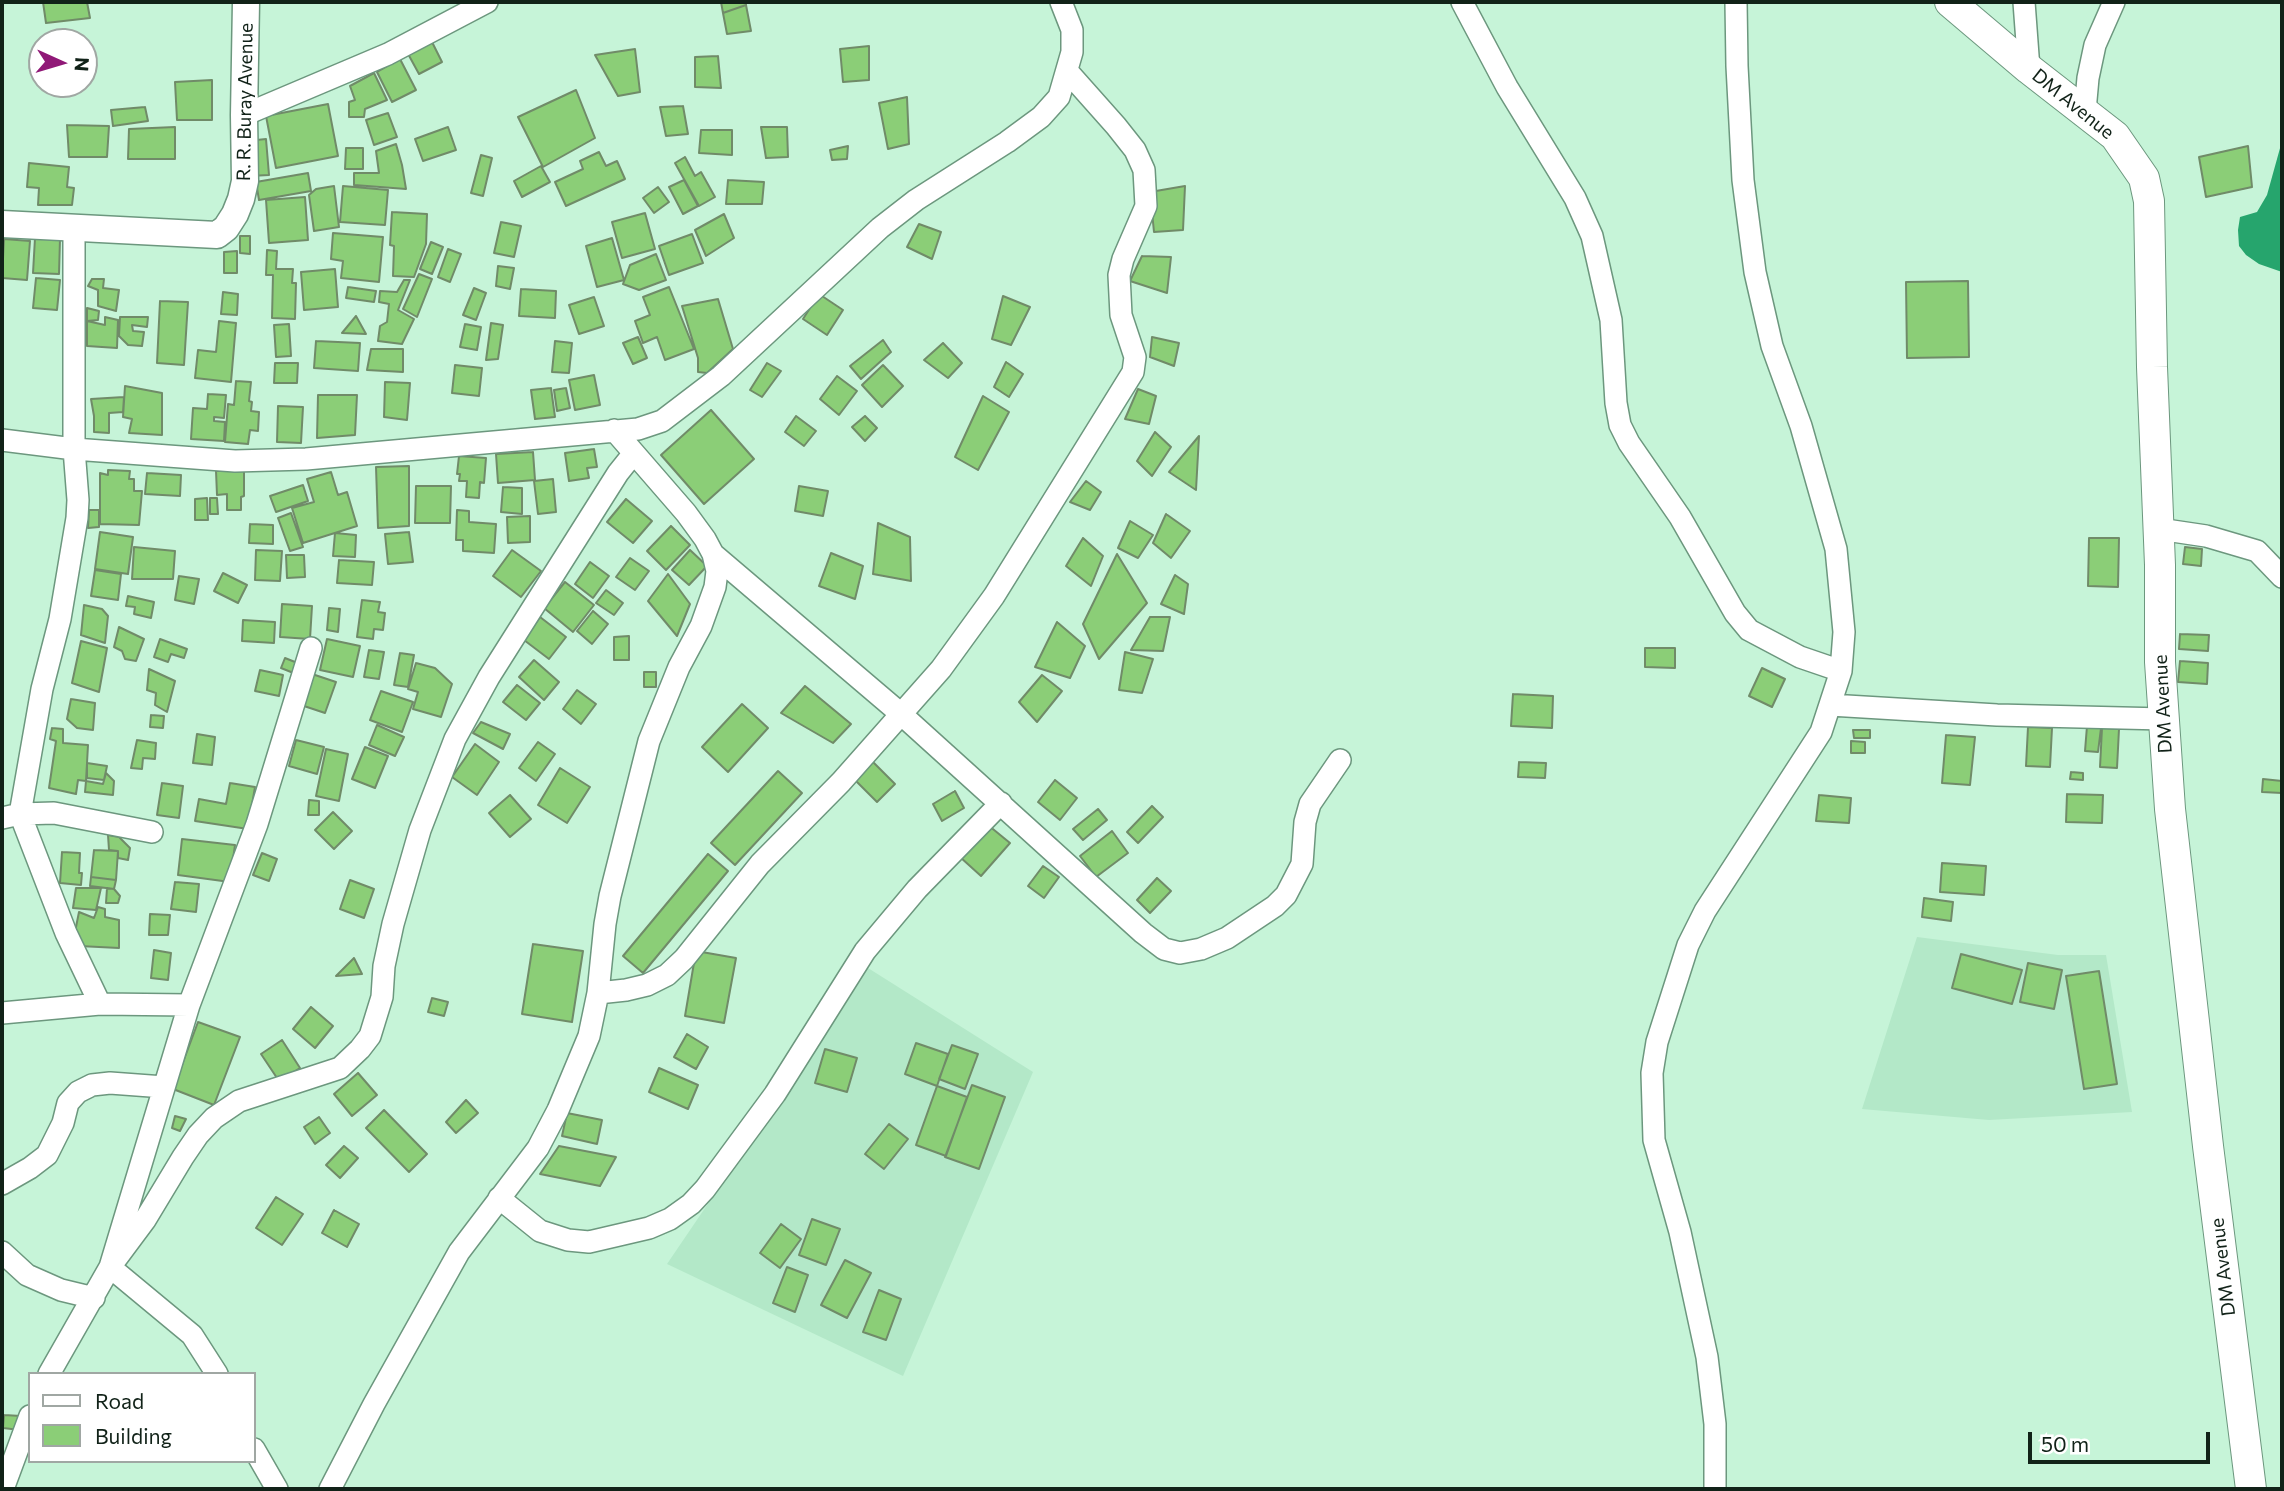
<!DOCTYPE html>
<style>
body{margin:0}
#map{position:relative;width:2284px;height:1491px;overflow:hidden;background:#c6f4d8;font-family:Commissioner,sans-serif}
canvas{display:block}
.frame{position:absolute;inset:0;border:4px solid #112218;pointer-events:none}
.legend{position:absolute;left:28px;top:1372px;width:228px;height:91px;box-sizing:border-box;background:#fff;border:2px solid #a0a7a3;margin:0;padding:9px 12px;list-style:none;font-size:21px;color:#112218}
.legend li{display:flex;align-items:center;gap:14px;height:35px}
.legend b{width:35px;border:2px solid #a0a7a3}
.north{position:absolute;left:28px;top:28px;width:70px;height:70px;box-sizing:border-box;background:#fff;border:2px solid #a0a7a3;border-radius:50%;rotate:94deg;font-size:19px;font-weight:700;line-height:28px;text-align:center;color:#112218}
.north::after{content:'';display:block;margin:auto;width:24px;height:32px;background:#901977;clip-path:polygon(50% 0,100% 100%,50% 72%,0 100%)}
.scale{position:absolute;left:2028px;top:1432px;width:182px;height:32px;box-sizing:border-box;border:4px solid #112218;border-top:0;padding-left:9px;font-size:21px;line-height:24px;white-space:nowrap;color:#112218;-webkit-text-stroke:5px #fff;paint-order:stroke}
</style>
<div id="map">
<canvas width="2284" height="1491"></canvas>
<div class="frame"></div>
<ul class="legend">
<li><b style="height:9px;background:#fff"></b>Road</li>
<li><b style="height:19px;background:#8bce77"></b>Building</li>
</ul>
<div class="north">N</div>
<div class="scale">50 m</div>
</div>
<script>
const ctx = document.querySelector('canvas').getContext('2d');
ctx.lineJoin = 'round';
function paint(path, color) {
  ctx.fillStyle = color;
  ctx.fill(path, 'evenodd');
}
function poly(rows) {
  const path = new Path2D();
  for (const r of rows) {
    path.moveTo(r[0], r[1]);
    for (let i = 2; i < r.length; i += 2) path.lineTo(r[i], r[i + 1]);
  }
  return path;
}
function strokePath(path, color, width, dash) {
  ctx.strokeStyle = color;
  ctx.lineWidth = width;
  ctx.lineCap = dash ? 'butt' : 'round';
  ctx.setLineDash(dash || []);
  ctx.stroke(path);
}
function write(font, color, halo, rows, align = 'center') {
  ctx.font = font + ' Commissioner,sans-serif';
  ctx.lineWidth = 5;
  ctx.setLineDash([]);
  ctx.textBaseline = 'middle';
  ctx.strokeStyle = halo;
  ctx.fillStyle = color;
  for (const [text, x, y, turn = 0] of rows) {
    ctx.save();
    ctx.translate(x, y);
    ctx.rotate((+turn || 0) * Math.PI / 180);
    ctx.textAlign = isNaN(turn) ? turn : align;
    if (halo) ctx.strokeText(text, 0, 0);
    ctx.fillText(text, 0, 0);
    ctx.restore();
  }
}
const built = poly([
 [1917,937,2058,955,2106,955,2132,1112,1989,1120,1862,1109],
 [868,968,1033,1072,903,1376,667,1264]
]);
const water = poly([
 [2282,141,2282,272,2259,264,2246,255,2239,246,2238,230,2240,217,2257,212,2267,195]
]);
const building = poly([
 [43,2,87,2,90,18,46,23,43,2],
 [721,2,746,2,746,5,723,13,721,2],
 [746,5,751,31,727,34,723,13,746,5],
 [431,40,442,62,419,74,407,52,431,40],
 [869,46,869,80,843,82,840,49,869,46],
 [635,49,640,92,618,96,595,55,635,49],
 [718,56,721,88,695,87,695,57,718,56],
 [400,59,416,90,392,102,377,72,400,59],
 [374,73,387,100,365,109,364,117,349,117,349,102,355,100,350,86,374,73],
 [212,80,212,120,177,120,175,82,212,80],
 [576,90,595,138,543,167,518,117,576,90],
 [907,97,909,144,888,149,879,103,907,97],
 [328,104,338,156,276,168,266,116,328,104],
 [683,106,688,134,666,136,660,107,683,106],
 [145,107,148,121,113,126,111,110,145,107],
 [388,113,397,137,374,145,366,120,388,113],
 [67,125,109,126,107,157,69,157,67,125],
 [175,127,175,159,128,159,129,129,175,127],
 [448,127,456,150,423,161,415,139,448,127],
 [761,127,787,127,788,157,766,158,761,127],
 [701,130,732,130,732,155,699,153,701,130],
 [266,139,269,175,249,176,247,141,266,139],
 [396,144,402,165,406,189,354,185,354,173,379,173,376,151,396,144],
 [848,146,847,159,832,160,830,150,848,146],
 [2248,146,2252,187,2206,197,2199,157,2248,146],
 [346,148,363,148,363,169,345,169,346,148],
 [599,152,606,166,617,161,625,179,566,206,555,182,583,169,580,161,599,152],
 [481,155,492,158,483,196,471,193,481,155],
 [685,157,695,176,701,172,715,197,699,206,675,163,685,157],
 [29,163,69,167,67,187,74,188,72,205,38,205,39,188,27,187,29,163],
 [541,166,550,182,522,197,514,181,541,166],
 [308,173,311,191,259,200,256,182,308,173],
 [684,180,698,206,683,214,669,187,684,180],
 [728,180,764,182,762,204,726,204,728,180],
 [334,186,339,227,314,231,309,195,316,189,334,186],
 [343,186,388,190,385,225,340,222,343,186],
 [1185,186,1183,230,1154,232,1150,192,1185,186],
 [658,187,669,202,654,213,643,198,658,187],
 [305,197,308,240,269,243,266,200,305,197],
 [392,212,427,214,426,244,414,277,393,276,394,246,390,245,392,212],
 [645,213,655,249,622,258,612,222,645,213],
 [724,214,734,238,706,256,695,230,724,214],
 [501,222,521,226,514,257,494,253,501,222],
 [919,224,941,232,932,259,907,247,919,224],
 [333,233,383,237,379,282,341,278,343,261,331,259,333,233],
 [692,234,703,263,669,275,659,246,692,234],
 [240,236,250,236,250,254,240,253,240,236],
 [35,238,60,239,59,274,33,273,35,238],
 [612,238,624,280,597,287,586,246,612,238],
 [4,239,30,241,27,280,2,278,4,239],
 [431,242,443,247,432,274,420,269,431,242],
 [448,249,461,254,450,282,438,277,448,249],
 [267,250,277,251,276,269,293,269,292,283,296,283,295,319,272,318,273,275,266,275,267,250],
 [237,251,237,273,224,273,224,252,237,251],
 [656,254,666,280,639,290,623,284,630,265,656,254],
 [1142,256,1171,257,1167,293,1130,281,1142,256],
 [498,266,514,268,510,289,496,286,498,266],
 [335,269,338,307,304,310,301,272,335,269],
 [419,274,432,279,417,317,403,309,419,274],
 [36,278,60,280,57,310,33,308,36,278],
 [92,279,104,279,103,288,119,290,116,311,98,306,98,290,88,286,92,279],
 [404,280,410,280,398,310,414,319,402,344,378,341,380,326,387,322,389,304,379,302,380,291,397,292,404,280],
 [1968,281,1969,357,1907,358,1906,282,1968,281],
 [348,287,376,291,374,302,346,298,348,287],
 [669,287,694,349,665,360,657,337,643,343,635,321,650,315,643,297,669,287],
 [474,288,486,293,476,320,463,315,474,288],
 [521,289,556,291,555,318,519,316,521,289],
 [223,292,238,294,237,315,221,314,223,292],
 [819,294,843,310,827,335,803,319,819,294],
 [1003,296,1030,307,1011,345,992,339,1003,296],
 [594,297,604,326,579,334,569,305,594,297],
 [718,299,733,349,707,373,698,372,698,358,682,306,718,299],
 [160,301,188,302,184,365,157,363,160,301],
 [87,308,99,311,98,320,87,321,87,308],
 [356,316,366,334,342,333,356,316],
 [105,317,118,320,117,348,87,346,87,321,105,325,105,317],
 [120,317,148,317,147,327,132,325,133,331,144,332,142,346,128,345,119,336,120,317],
 [219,321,236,323,231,382,195,378,198,350,216,352,219,321],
 [491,323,503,325,498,359,486,360,491,323],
 [289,324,291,356,276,357,274,325,289,324],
 [465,324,481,327,477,350,460,347,465,324],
 [638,337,647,358,633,364,623,343,638,337],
 [1152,337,1179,343,1174,366,1150,357,1152,337],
 [883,340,891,352,861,379,850,366,883,340],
 [316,341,360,343,358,371,314,368,316,341],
 [555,341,572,343,569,373,552,372,555,341],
 [943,343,962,363,948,378,924,360,943,343],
 [371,349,403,349,403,372,367,370,371,349],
 [1006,362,1023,374,1009,397,994,387,1006,362],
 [275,363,298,363,297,383,274,383,275,363],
 [767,363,781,371,762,397,750,390,767,363],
 [455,365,482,368,479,396,452,393,455,365],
 [883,365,903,386,882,407,862,385,883,365],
 [594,375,600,405,575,410,569,380,594,375],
 [837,376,857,391,839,415,820,399,837,376],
 [236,381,251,382,249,401,252,402,251,411,259,412,258,431,250,430,248,444,225,442,228,404,234,405,236,381],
 [385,382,410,383,407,420,384,417,385,382],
 [125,386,162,393,162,435,129,433,132,419,123,417,125,386],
 [551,388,555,417,535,419,531,390,551,388],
 [566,388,570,408,557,411,554,390,566,388],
 [1138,389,1156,396,1149,424,1125,419,1138,389],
 [208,394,226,395,224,418,214,417,214,421,225,422,224,441,191,439,193,408,207,409,208,394],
 [318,395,357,395,355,435,317,438,318,395],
 [983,396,1009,412,978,470,955,457,983,396],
 [124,397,123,412,109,413,109,433,94,432,94,416,91,399,124,397],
 [278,406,303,407,301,443,277,442,278,406],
 [711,410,754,459,704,504,661,455,711,410],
 [796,416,816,431,804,446,785,432,796,416],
 [865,416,877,428,865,441,852,427,865,416],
 [1155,432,1171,447,1152,476,1137,461,1155,432],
 [1199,436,1196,490,1169,472,1199,436],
 [594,449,597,467,587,468,589,478,569,481,565,453,594,449],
 [533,452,535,480,498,483,496,454,533,452],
 [459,456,486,458,484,483,480,482,479,498,466,497,467,481,459,481,460,474,457,474,459,456],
 [409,466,409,526,378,528,376,467,409,466],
 [108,470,130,471,129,479,134,479,134,491,142,491,139,525,100,524,100,473,108,475,108,470],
 [244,470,244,496,241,497,241,510,227,510,227,494,217,495,216,471,244,470],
 [331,472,338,495,347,492,357,526,303,543,292,508,314,502,307,479,331,472],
 [147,473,181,475,180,496,145,494,147,473],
 [553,479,556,512,538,514,534,481,553,479],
 [1086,481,1101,492,1090,510,1070,502,1086,481],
 [303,485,308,501,276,512,270,496,303,485],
 [416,486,451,486,450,523,415,523,416,486],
 [799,486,828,491,823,516,795,511,799,486],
 [503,487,522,488,522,514,501,512,503,487],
 [207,498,208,520,195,520,195,499,207,498],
 [210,498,217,498,218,514,210,514,210,498],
 [626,499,652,521,633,543,607,522,626,499],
 [89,510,99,510,99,527,88,528,89,510],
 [457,510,469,511,469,522,496,524,494,553,463,551,463,540,456,540,457,510],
 [291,513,303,547,290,551,278,518,291,513],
 [1166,514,1190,531,1171,558,1153,543,1166,514],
 [530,516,530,542,508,543,507,517,530,516],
 [1130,521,1153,535,1138,558,1118,548,1130,521],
 [878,523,910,537,911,581,873,574,878,523],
 [250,524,273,525,273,544,249,543,250,524],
 [671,526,690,545,666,570,647,551,671,526],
 [100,532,133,537,128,574,95,569,100,532],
 [409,532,413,562,388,564,385,534,409,532],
 [335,533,356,535,355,557,333,556,335,533],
 [1083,538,1103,556,1091,586,1066,566,1083,538],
 [2089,538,2119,538,2118,587,2088,586,2089,538],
 [134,547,175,551,173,579,132,579,134,547],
 [2185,547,2202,549,2201,566,2183,564,2185,547],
 [256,550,282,551,280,581,255,580,256,550],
 [512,550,541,571,521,597,493,576,512,550],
 [690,550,707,566,689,585,672,570,690,550],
 [831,553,863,566,855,599,819,586,831,553],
 [1117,554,1147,603,1099,659,1083,624,1117,554],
 [286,555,304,555,305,577,287,578,286,555],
 [630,558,649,571,635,590,616,577,630,558],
 [339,560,374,562,372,585,337,583,339,560],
 [590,562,609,576,593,598,575,584,590,562],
 [95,570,121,574,118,600,91,596,95,570],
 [223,573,247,585,238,603,214,591,223,573],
 [668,574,690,604,677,636,648,601,668,574],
 [1175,575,1188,584,1184,614,1161,604,1175,575],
 [179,576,199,579,194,604,175,600,179,576],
 [565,582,594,605,573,632,544,608,565,582],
 [606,590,623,603,614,615,596,603,606,590],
 [128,596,154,602,151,618,134,614,135,607,126,606,128,596],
 [362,600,380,602,378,612,385,613,383,630,374,629,373,639,357,637,362,600],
 [282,604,312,606,310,639,280,637,282,604],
 [84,605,102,609,108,616,105,643,81,635,84,605],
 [329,608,340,609,338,632,327,630,329,608],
 [593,611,608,624,592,644,577,631,593,611],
 [540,617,566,637,549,659,524,640,540,617],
 [1150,617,1170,617,1163,651,1131,650,1150,617],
 [243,620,275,622,274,643,242,641,243,620],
 [1057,622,1085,646,1070,678,1035,667,1057,622],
 [119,627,144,639,136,661,125,659,122,651,114,647,119,627],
 [2180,634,2209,635,2208,651,2179,649,2180,634],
 [629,636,629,660,614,660,614,637,629,636],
 [160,639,187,649,184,658,171,654,168,662,154,657,160,639],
 [327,639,360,646,353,677,320,670,327,639],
 [81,641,107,648,99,692,72,683,81,641],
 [1645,648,1675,648,1675,668,1645,667,1645,648],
 [369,650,384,652,379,679,364,677,369,650],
 [1125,652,1153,659,1142,693,1119,690,1125,652],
 [400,653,414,655,408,687,394,685,400,653],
 [285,658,300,664,296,674,281,668,285,658],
 [534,660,559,682,544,700,519,677,534,660],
 [2180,661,2208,663,2207,684,2178,682,2180,661],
 [416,663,435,668,452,684,441,717,413,709,418,692,408,689,416,663],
 [1762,668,1785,679,1772,707,1749,696,1762,668],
 [149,669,175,681,167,712,155,705,156,693,147,690,149,669],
 [260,670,283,675,279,696,255,691,260,670],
 [644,672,656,672,656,687,644,687,644,672],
 [309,673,336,682,325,713,298,704,309,673],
 [1042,675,1062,691,1037,722,1019,702,1042,675],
 [517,685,540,703,526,720,503,702,517,685],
 [805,686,851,724,833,743,781,713,805,686],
 [577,690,596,704,581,724,563,709,577,690],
 [381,691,413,702,402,732,370,720,381,691],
 [1513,694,1553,696,1552,728,1511,726,1513,694],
 [71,699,95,703,93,730,77,728,67,719,71,699],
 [742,704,768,728,728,772,702,747,742,704],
 [151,715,164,716,163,728,150,727,151,715],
 [481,722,510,734,503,749,473,733,481,722],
 [377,725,404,737,395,756,369,745,377,725],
 [2087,726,2101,728,2098,752,2085,751,2087,726],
 [2028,727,2052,728,2050,767,2026,766,2028,727],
 [52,728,63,729,63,743,88,745,86,781,78,780,76,794,49,788,56,741,50,739,52,728],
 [2102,728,2119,729,2117,768,2100,767,2102,728],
 [1853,730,1870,730,1870,738,1854,738,1853,730],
 [197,734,215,737,212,765,193,763,197,734],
 [1946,735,1975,737,1970,785,1942,783,1946,735],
 [137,740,156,743,155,759,143,758,142,769,131,768,137,740],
 [296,740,324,747,317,774,289,766,296,740],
 [1851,741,1865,742,1865,753,1851,753,1851,741],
 [538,742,555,754,536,781,519,768,538,742],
 [475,744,499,762,477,795,452,777,475,744],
 [365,747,388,756,375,788,352,779,365,747],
 [326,749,348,754,339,801,316,796,326,749],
 [871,760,895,784,877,802,853,778,871,760],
 [1519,762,1546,763,1545,778,1518,777,1519,762],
 [87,763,107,766,104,780,87,778,87,763],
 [560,768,590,787,567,823,538,805,560,768],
 [778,771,802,793,735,865,711,843,778,771],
 [2071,772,2083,773,2083,780,2070,779,2071,772],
 [106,773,114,781,113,795,85,792,86,781,103,784,106,773],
 [2263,779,2282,781,2282,793,2262,792,2263,779],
 [1055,780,1077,798,1060,820,1038,802,1055,780],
 [162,783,183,786,179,818,157,815,162,783],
 [230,783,255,787,248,829,195,821,199,799,226,804,230,783],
 [955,791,964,808,942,821,933,804,955,791],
 [2067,794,2103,795,2102,823,2066,822,2067,794],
 [510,795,531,819,510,837,489,813,510,795],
 [1819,795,1851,798,1849,823,1816,821,1819,795],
 [309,800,319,801,319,815,308,815,309,800],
 [1152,806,1163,817,1138,843,1127,832,1152,806],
 [1098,809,1107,820,1083,840,1073,829,1098,809],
 [333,812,352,831,334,849,315,830,333,812],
 [988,825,1010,843,981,876,960,857,988,825],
 [1112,831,1128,853,1096,877,1080,856,1112,831],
 [108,835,119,837,130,848,128,860,118,858,118,851,109,850,108,835],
 [182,839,235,845,230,882,178,875,182,839],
 [94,850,118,851,116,880,91,877,94,850],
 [62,852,80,853,79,873,82,873,81,885,60,883,62,852],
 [262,853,277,859,269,881,253,875,262,853],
 [708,854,728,871,643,973,623,956,708,854],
 [1942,863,1986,866,1984,895,1940,892,1942,863],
 [1043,866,1059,877,1044,898,1028,886,1043,866],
 [91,877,116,880,114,889,90,886,91,877],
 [1157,878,1171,891,1150,913,1137,900,1157,878],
 [350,880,374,889,364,918,340,909,350,880],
 [175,882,199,884,196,912,171,909,175,882],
 [76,888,101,888,96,910,73,908,76,888],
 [107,888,114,889,120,896,118,903,106,903,107,888],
 [1924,898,1953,902,1951,921,1922,917,1924,898],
 [98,907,105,909,105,917,119,920,119,948,79,946,74,937,79,912,94,918,98,907],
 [150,914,170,915,168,935,149,935,150,914],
 [533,944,583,951,572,1022,522,1014,533,944],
 [154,950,171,953,168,980,151,978,154,950],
 [696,951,736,958,724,1023,685,1016,696,951],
 [1961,954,2022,970,2012,1004,1952,988,1961,954],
 [354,958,362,974,336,976,354,958],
 [2028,963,2062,970,2054,1009,2020,1002,2028,963],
 [2099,971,2117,1084,2084,1089,2066,976,2099,971],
 [432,998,448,1002,444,1016,428,1012,432,998],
 [311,1007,333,1026,315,1048,293,1029,311,1007],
 [198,1022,240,1037,214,1105,173,1089,198,1022],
 [687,1034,708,1047,696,1069,674,1057,687,1034],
 [282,1040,300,1068,279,1081,261,1054,282,1040],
 [916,1043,948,1054,937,1086,905,1074,916,1043],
 [952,1045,978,1054,965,1089,939,1079,952,1045],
 [825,1049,857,1058,847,1092,815,1083,825,1049],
 [659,1068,698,1085,688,1109,649,1092,659,1068],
 [358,1073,377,1095,352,1116,334,1094,358,1073],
 [972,1085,1005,1097,979,1169,945,1157,972,1085],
 [937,1086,967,1097,946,1156,916,1145,937,1086],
 [466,1100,478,1113,456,1133,446,1122,466,1100],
 [384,1110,427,1154,409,1172,366,1128,384,1110],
 [567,1113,602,1120,597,1144,562,1136,567,1113],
 [175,1116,186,1119,180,1131,172,1128,175,1116],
 [319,1117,330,1133,315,1144,304,1127,319,1117],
 [889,1124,908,1139,884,1169,865,1154,889,1124],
 [344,1146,358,1158,340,1178,326,1165,344,1146],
 [559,1146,616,1157,600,1186,540,1174,559,1146],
 [276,1197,303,1214,282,1245,256,1228,276,1197],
 [334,1210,359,1224,347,1247,322,1233,334,1210],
 [812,1219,840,1229,826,1265,799,1255,812,1219],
 [781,1224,801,1239,780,1268,760,1253,781,1224],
 [845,1260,871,1273,847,1318,821,1305,845,1260],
 [787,1267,808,1275,795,1312,773,1303,787,1267],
 [879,1290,901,1299,886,1340,863,1332,879,1290],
 [4,1415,21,1416,20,1430,3,1428,4,1415]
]);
const minor = poly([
 [1462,2,1507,87,1575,198,1592,236,1611,320,1616,403,1620,425,1629,443,1680,517,1735,613,1749,630,1800,657,1841,671],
 [2024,2,2029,69],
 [2085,111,2088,78,2095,45,2114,2],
 [244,115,388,54,487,2],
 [74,229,74,449,78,500,77,518,60,619,42,689,20,814,66,933,100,1004],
 [2,440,74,449,235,461,306,459,638,429,662,421,721,376,880,228,916,200,1007,142,1041,117,1059,97,1072,52,1072,30,1061,2],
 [2159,529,2206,536,2257,551,2282,577],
 [713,554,901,714,1143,933,1164,949,1180,953,1201,949,1227,938,1275,906,1286,895,1302,864,1305,822,1310,804,1340,760],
 [1830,705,1997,715,2164,719],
 [2,818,20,814,54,813,152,832],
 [598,993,626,990,647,985,667,975,684,959,760,864,841,782,941,669,994,596,1133,372,1135,357,1121,315,1119,275,1123,259,1146,206,1144,170,1135,150,1116,126,1068,72],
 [2,1013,100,1004,189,1005],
 [2,1184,30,1168,47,1155,63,1123,68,1103,78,1092,92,1085,110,1083,164,1087],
 [499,1198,540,1231,568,1240,589,1242,649,1228,670,1219,691,1204,705,1189,775,1094,865,951,917,889,1001,803],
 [2,1252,27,1275,61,1290,94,1298],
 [49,1374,110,1267,189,1005,257,824,311,648],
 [217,1374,192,1335,110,1267,145,1220,183,1157,198,1135,214,1118,239,1101,340,1068,360,1049,370,1036,382,997,384,966,393,924,420,830,455,739,489,677,618,473,634,453],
 [254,1449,277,1489],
 [3,1489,30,1416],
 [330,1489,374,1404,459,1252,538,1148,558,1110,589,1036,598,993,605,924,610,896,649,741,679,667,701,626,715,587,717,571,713,554,705,539,686,513,614,430],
 [1715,1489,1715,1424,1707,1357,1680,1232,1654,1140,1652,1073,1657,1042,1688,945,1705,911,1821,732,1841,671,1844,632,1836,549,1801,426,1772,346,1755,272,1743,180,1737,66,1736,2]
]);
const tertiary = poly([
 [2,224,217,235,226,228,235,214,241,199,245,181,244,115,246,2]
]);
const secondary = poly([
 [1950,2,2029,69,2115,136,2144,178,2149,201,2152,367,2160,565,2160,662,2170,809,2208,1146,2251,1489]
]);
const streetNames = [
 ["R. R. Buray Avenue",245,102,-89],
 ["DM Avenue",2073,104,39],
 ["DM Avenue",2163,704,-93],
 ["DM Avenue",2223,1267,-97]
];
paint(built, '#b3e8c8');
paint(water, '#26a56d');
paint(building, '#8bce77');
strokePath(building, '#708b68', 2);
strokePath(minor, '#6c977e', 24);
strokePath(tertiary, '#6c977e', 29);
strokePath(secondary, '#6c977e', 32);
strokePath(minor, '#fff', 21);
strokePath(tertiary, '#fff', 26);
strokePath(secondary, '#fff', 30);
write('19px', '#112218', '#fff', streetNames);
</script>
